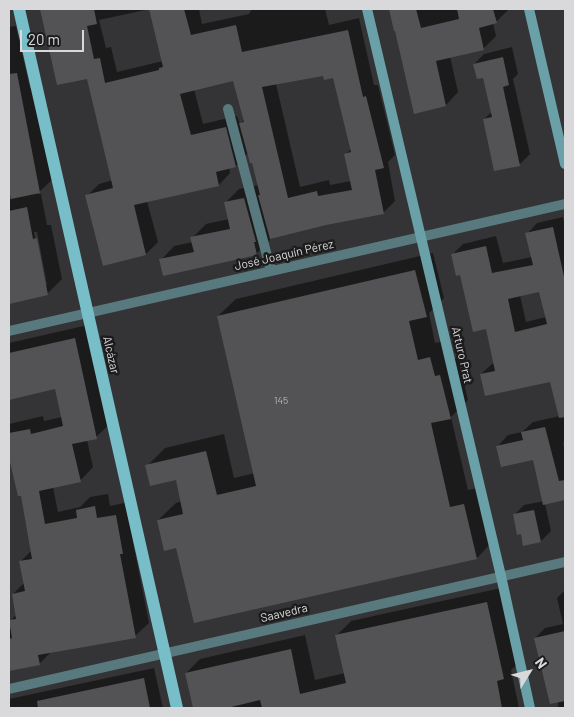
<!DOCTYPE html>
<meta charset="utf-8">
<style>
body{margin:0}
#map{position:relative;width:574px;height:717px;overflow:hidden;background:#343436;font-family:Barlow,sans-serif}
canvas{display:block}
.frame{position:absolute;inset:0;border:10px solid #d9d9db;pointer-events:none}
.north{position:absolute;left:504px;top:647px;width:50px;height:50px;-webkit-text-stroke:4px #1c1c1d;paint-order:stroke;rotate:54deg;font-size:14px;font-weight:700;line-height:20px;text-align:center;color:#d9d9db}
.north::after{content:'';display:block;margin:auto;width:18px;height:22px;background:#d9d9db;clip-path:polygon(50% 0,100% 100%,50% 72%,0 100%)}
.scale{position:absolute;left:20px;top:30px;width:64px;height:22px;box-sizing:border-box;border:2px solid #d9d9db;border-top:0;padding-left:6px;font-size:15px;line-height:18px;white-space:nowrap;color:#d9d9db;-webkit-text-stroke:4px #1c1c1d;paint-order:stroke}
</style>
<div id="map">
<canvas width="574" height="717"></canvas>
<div class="frame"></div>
<div class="north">N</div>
<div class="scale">20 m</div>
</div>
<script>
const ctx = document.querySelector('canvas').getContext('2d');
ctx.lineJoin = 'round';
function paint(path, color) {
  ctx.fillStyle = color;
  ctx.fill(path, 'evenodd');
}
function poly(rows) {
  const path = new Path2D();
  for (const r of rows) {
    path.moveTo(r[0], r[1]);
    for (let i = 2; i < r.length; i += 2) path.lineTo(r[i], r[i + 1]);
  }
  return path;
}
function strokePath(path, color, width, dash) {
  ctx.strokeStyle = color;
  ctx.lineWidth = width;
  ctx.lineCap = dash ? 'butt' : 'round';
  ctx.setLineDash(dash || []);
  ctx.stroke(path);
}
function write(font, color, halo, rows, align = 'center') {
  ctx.font = font + ' Barlow,sans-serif';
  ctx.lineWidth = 5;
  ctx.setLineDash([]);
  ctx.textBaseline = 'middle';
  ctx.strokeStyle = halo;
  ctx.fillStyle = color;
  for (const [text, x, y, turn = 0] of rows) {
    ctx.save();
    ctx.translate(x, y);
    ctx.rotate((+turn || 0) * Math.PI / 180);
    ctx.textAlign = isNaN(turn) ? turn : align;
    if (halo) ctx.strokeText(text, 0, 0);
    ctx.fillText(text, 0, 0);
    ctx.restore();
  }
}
const shadow = poly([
 [42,9,199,9,202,24,249,14,252,9,325,9,329,25,359,18,374,85,378,85,395,155,388,162,395,201,383,213,325,224,270,237,270,240,256,254,161,260,174,246,193,242,192,238,206,224,229,219,225,203,239,189,259,185,253,161,248,153,236,166,229,167,230,173,219,185,147,201,158,242,146,254,87,196,99,184,113,180,87,77,58,84],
 [150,9,163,61,117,72,111,47,106,48,99,20],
 [324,74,334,76,352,148,345,155,351,181,330,185,329,180,300,187,276,84],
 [234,80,245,119,240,124,237,116,203,124,194,89],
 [391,9,509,9,496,22,493,23,496,36,483,49,450,56,458,92,446,105],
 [16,26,30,88,35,87,53,179,37,194,41,194,47,225,51,225,62,279,47,294,9,302,9,200,12,199,9,184,9,27],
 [34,232,37,232,47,285,45,285],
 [512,47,518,74,513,79,530,154,520,164,484,119,492,112,484,77,474,64,484,54],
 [563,217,565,226,565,443,563,443,565,452,565,499,545,504,551,531,541,541,522,533,514,515,524,505,544,501,534,459,498,446,508,435,522,432,533,422,560,416,551,380,481,374,492,364,495,363,487,327,452,255,463,244,496,236,503,263,532,257,527,234,537,223],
 [540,291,546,317,526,322,520,295],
 [433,253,444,298,429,313,435,343,448,340,452,359,458,358,468,400,451,417,468,490,482,487,494,540,477,558,177,547,158,520,176,503,182,501,176,478,147,466,165,448,224,434,234,478,255,473,218,316,236,299],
 [88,325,110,424,96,437,87,440,93,467,80,481,53,487,58,512,80,507,90,497,108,494,110,506,129,502,133,542,149,623,135,636,51,652,39,664,9,669,9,629,12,628,10,621,17,614,13,594,25,582,21,561,32,550,22,494,11,461,9,461,9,424,43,416,44,421,62,417,56,388,9,399,9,343],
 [501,588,518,664,511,670,519,708,470,708,468,698,422,708,194,708,186,673,200,659,305,635,315,680,345,673,337,635,351,621],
 [565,590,565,708,558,708,558,701,535,638,545,628,563,624,557,598],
 [154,668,163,708,9,708,9,699]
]);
const building = poly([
 [40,9,94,9,97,24,87,26,94,59,100,58,105,83,159,70,159,68,163,67,149,9,184,9,191,35,236,25,242,52,348,30,363,97,366,96,384,168,375,170,384,214,326,225,270,239,258,195,260,195,252,163,250,163,239,123,244,122,233,81,180,94,191,135,226,127,236,167,216,172,219,186,134,205,146,255,103,266,85,195,113,188,87,79,57,85],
 [323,76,324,80,333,78,351,152,344,154,352,190,318,196,317,191,288,198,262,87],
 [389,9,416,9,421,28,459,19,457,9,493,9,497,23,479,28,484,50,436,61,446,106,414,114,395,31,394,31],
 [503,57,509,85,503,87,520,166,494,171,483,119,492,117,483,78,477,79,473,64],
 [17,73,40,193,11,199,9,190,9,74],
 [244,198,256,242,254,242,257,255,163,276,159,259,194,252,190,237,230,229,224,202],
 [27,207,33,239,37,238,48,295,9,304,9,211],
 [553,227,565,281,565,417,559,418,550,382,485,396,480,374,495,371,486,329,473,332,460,275,456,276,451,254,486,246,492,273,533,265,525,233],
 [539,292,547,324,515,332,508,299],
 [415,270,427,317,409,321,418,360,430,357,435,376,440,375,451,419,431,423,450,507,464,504,477,559,194,623,176,548,164,551,157,520,183,514,176,480,150,486,145,465,206,451,217,495,256,486,217,316],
 [75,338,97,439,72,444,81,482,39,491,45,524,77,518,76,510,95,506,97,518,116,515,123,554,120,554,136,638,38,655,40,665,9,671,9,639,12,638,9,620,16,619,12,594,25,591,19,561,32,559,21,496,18,496,9,458,9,433,30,429,31,434,63,426,55,389,9,400,9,353],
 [545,427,559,481,565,480,565,500,543,505,533,460,501,467,496,446,523,440,521,432],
 [534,510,541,542,523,546,521,534,517,535,513,514],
 [487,602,504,679,497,681,502,708,262,708,260,700,227,708,193,708,185,673,291,649,300,694,346,683,335,635],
 [565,631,565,701,550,704,534,638],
 [144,678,150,708,38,708,37,701]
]);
const street = poly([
 [228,109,271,271],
 [9,331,565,204],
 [9,689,565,562]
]);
const secondary = poly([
 [367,9,501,576,530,708],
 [529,9,565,164]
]);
const primary = poly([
 [19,9,177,708]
]);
const numberNames = [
 ["145",281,401]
];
const streetNames = [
 ["José Joaquín Pérez",284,255,-13],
 ["Alcázar",111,355,77],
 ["Arturo Prat",462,355,77],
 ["Saavedra",284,613,-13]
];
paint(shadow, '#0007');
paint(building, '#535355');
strokePath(street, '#587a7e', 10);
strokePath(secondary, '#6aa1a8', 10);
strokePath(primary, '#77bec8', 12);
write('10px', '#b8b8ba', null, numberNames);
write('12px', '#d9d9db', '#1c1c1d', streetNames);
</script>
